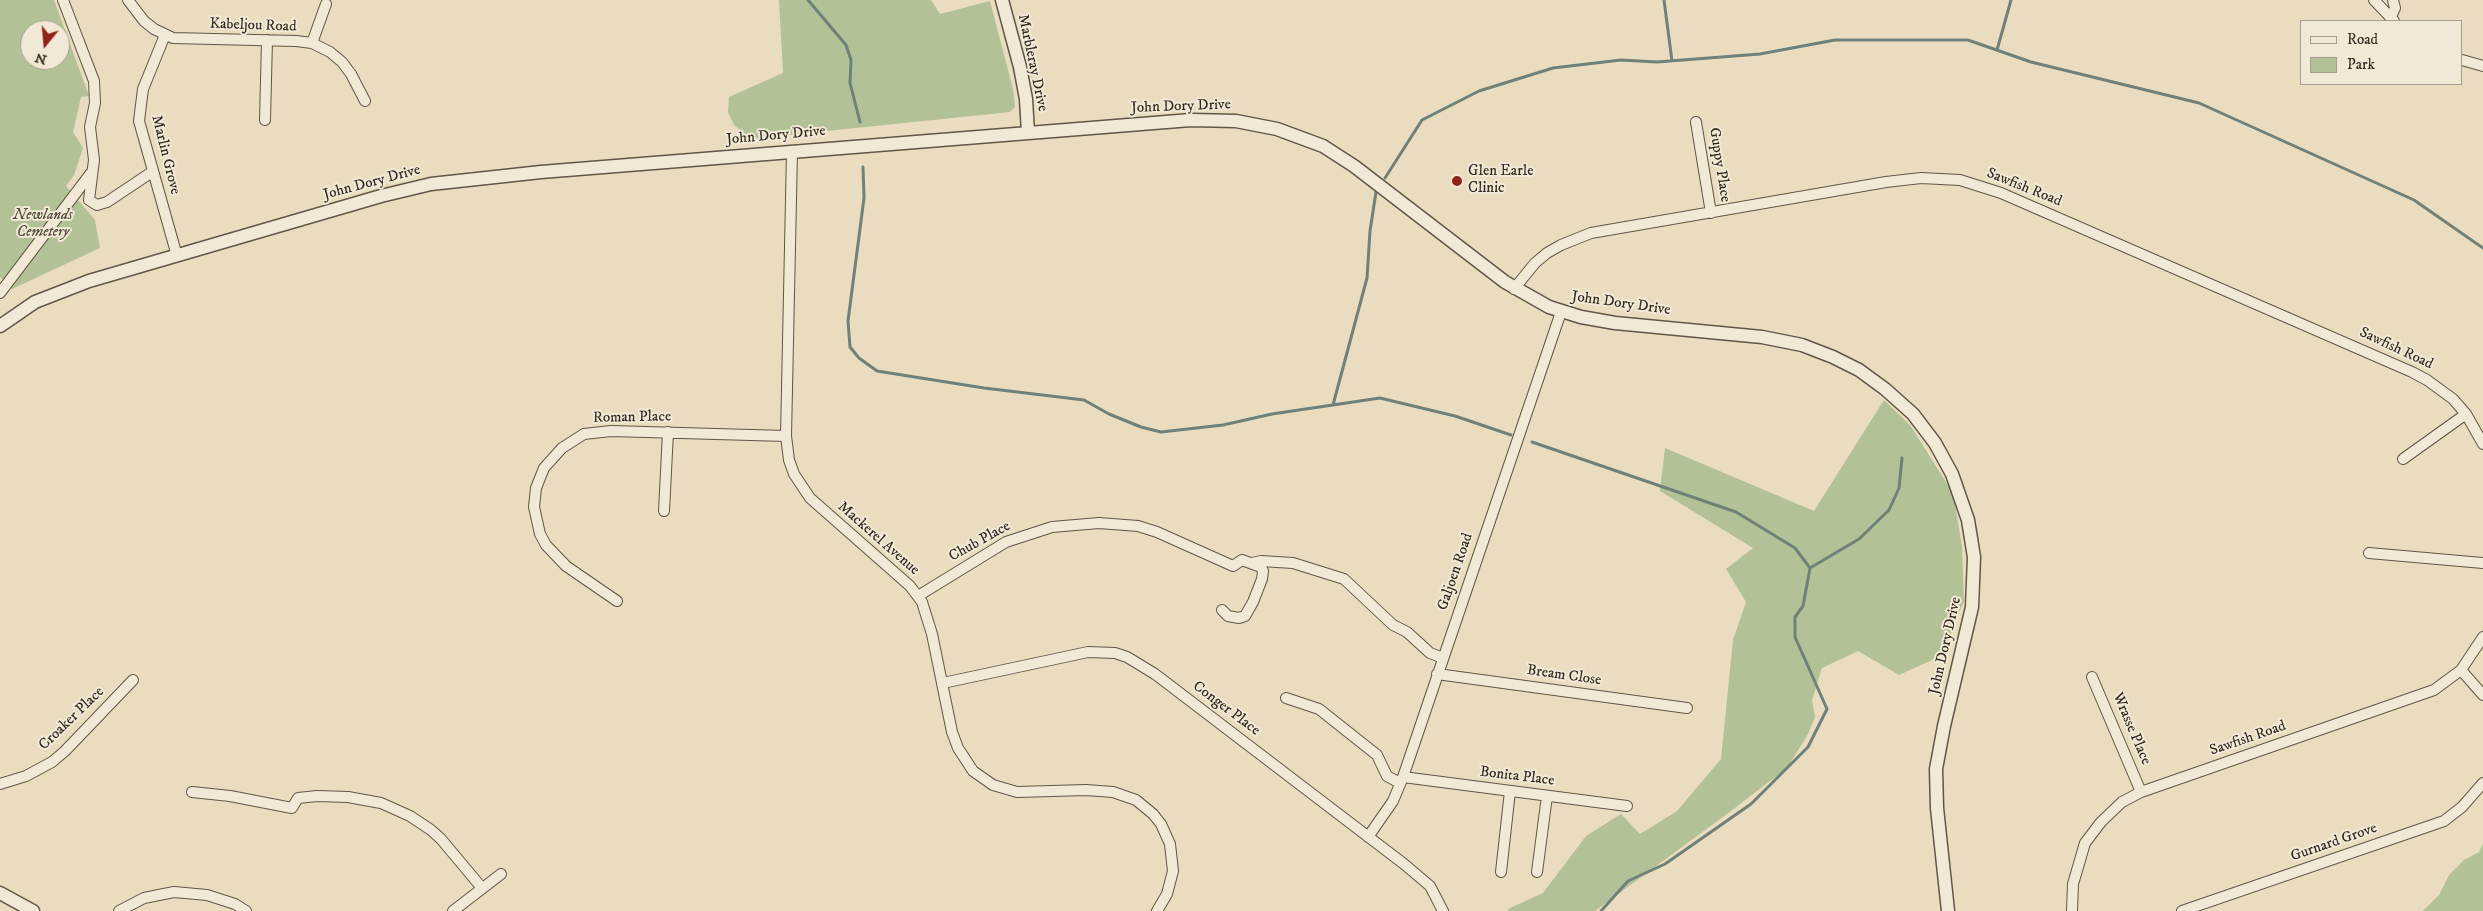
<!DOCTYPE html>
<style>
body{margin:0}
#map{position:relative;width:2483px;height:911px;overflow:hidden;background:#eadcbf;font-family:"IM FELL DW Pica",serif}
canvas{display:block}
.legend{position:absolute;left:2300px;top:20px;width:162px;height:65px;box-sizing:border-box;background:#f1e8d5;border:1px solid #a59c8d;margin:0;padding:6px 9px;list-style:none;font-size:15px;color:#332921}
.legend li{display:flex;align-items:center;gap:10px;height:25px}
.legend b{width:25px;border:1px solid #a59c8d}
.north{position:absolute;left:20px;top:20px;width:50px;height:50px;box-sizing:border-box;background:#f1e8d5;border:1px solid #a59c8d;border-radius:50%;rotate:197deg;font-size:14px;font-weight:700;line-height:20px;text-align:center;color:#332921}
.north::after{content:'';display:block;margin:auto;width:18px;height:22px;background:#8f2418;clip-path:polygon(50% 0,100% 100%,50% 72%,0 100%)}
</style>
<div id="map">
<canvas width="2483" height="911"></canvas>
<ul class="legend">
<li><b style="height:6px;background:#f1e8d5"></b>Road</li>
<li><b style="height:14px;background:#b2c296"></b>Park</li>
</ul>
<div class="north">N</div>
</div>
<script>
const ctx = document.querySelector('canvas').getContext('2d');
ctx.lineJoin = 'round';
function paint(path, color) {
  ctx.fillStyle = color;
  ctx.fill(path, 'evenodd');
}
function poly(rows) {
  const path = new Path2D();
  for (const r of rows) {
    path.moveTo(r[0], r[1]);
    for (let i = 2; i < r.length; i += 2) path.lineTo(r[i], r[i + 1]);
  }
  return path;
}
function strokePath(path, color, width, dash) {
  ctx.strokeStyle = color;
  ctx.lineWidth = width;
  ctx.lineCap = dash ? 'butt' : 'round';
  ctx.setLineDash(dash || []);
  ctx.stroke(path);
}
function write(font, color, halo, rows, align = 'center') {
  ctx.font = font + ' "IM FELL DW Pica",serif';
  ctx.lineWidth = 4;
  ctx.setLineDash([]);
  ctx.textBaseline = 'middle';
  ctx.strokeStyle = halo;
  ctx.fillStyle = color;
  for (const [text, x, y, turn = 0] of rows) {
    ctx.save();
    ctx.translate(x, y);
    ctx.rotate((+turn || 0) * Math.PI / 180);
    ctx.textAlign = isNaN(turn) ? turn : align;
    if (halo) ctx.strokeText(text, 0, 0);
    ctx.fillText(text, 0, 0);
    ctx.restore();
  }
}
const green = poly([
 [0,0,54,0,89,96,81,97,73,132,83,148,74,175,66,186,95,220,100,248,12,289,0,277],
 [30,30,60,30,60,60,30,60],
 [779,0,931,0,940,14,990,1,1013,89,1015,107,1010,112,750,139,734,125,728,112,729,97,783,73],
 [1884,400,1910,425,1953,493,1962,546,1964,601,1941,656,1899,675,1858,651,1822,668,1812,700,1815,717,1808,734,1787,768,1727,814,1595,911,1508,911,1508,909,1543,893,1586,836,1621,814,1640,834,1677,811,1721,759,1733,640,1746,602,1726,569,1753,548,1660,491,1665,448,1814,511],
 [2483,844,2483,911,2423,911,2439,895,2449,875,2464,860,2479,852]
]);
const stream = poly([
 [808,0,846,45,851,60,850,83,860,122],
 [1664,0,1672,61],
 [1997,50,2011,0],
 [863,167,864,198,848,321,850,347,859,358,877,371,984,388,1084,400,1109,414,1141,427,1161,432,1223,425,1272,414,1380,398,1455,416,1511,435],
 [1385,178,1422,120,1479,91,1553,68,1621,60,1657,62,1760,54,1835,40,1968,40,2031,62,2199,103,2414,200,2483,248],
 [1333,405,1367,278,1370,231,1376,192],
 [1532,442,1736,512,1795,548,1810,568,1803,606,1795,617,1795,637,1827,709,1808,747,1751,804,1665,864,1628,881,1601,911],
 [1810,568,1859,539,1889,510,1899,488,1902,458]
]);
const minor = poly([
 [63,0,94,81,95,103,90,127,94,160,89,200,97,205,107,202,152,172],
 [128,0,144,21,154,29,173,38,296,41,312,43,330,52,342,62,351,74,365,101],
 [2374,0,2394,21],
 [2391,17,2395,8,2393,0],
 [165,35,143,89,139,121,177,256],
 [312,43,326,4],
 [2462,60,2483,66],
 [265,120,267,40],
 [1696,122,1711,213],
 [792,152,786,436,789,460,794,474,810,498,910,586,922,602,932,634,952,732,958,748,973,771,993,785,1017,792,1086,790,1113,792,1136,800,1153,814,1161,824,1170,844,1173,871,1167,894,1157,911],
 [1514,289,1535,263,1547,253,1561,245,1591,233,1886,182,1921,178,1960,180,2001,193,2412,372,2427,380,2453,399,2466,414,2483,444],
 [0,293,91,173],
 [2403,459,2466,414],
 [664,511,668,432],
 [2369,553,2483,563],
 [1252,563,1261,561,1293,563,1344,579,1393,625,1407,632,1430,653,1443,658],
 [918,596,1006,542,1052,527,1099,523,1138,526,1157,532,1233,566,1242,560,1261,567,1263,571,1262,579,1253,602,1245,616,1239,618,1228,616,1222,610],
 [617,601,566,566,546,545,540,534,534,507,536,488,544,468,562,448,584,434,611,431,786,436],
 [2461,670,2483,695],
 [1437,674,1687,708],
 [2092,677,2141,792],
 [943,683,1088,652,1115,653,1127,657,1155,674,1404,864,1430,886,1443,911],
 [1286,698,1319,709,1377,755,1387,776,1400,783],
 [1403,777,1627,806],
 [0,784,26,776,52,762,65,751,133,680],
 [192,792,230,796,292,808,298,798,317,796,348,797,381,803,410,816,431,830,441,839,482,888],
 [1368,837,1393,801,1403,777,1561,312],
 [1501,872,1510,791],
 [1537,872,1547,796],
 [119,911,144,898,174,892,207,895,235,904,246,911],
 [453,911,501,874],
 [2072,911,2073,884,2085,843,2101,822,2122,802,2141,792,2434,690,2461,670,2483,637],
 [2182,911,2444,821,2462,807,2483,783]
]);
const tertiary = poly([
 [1002,0,1020,67,1026,99,1028,133],
 [0,326,35,302,89,281,381,196,431,184,541,172,1191,120,1236,121,1277,129,1323,146,1354,166,1505,282,1549,307,1581,317,1615,323,1762,337,1802,345,1833,357,1859,370,1885,389,1913,414,1935,443,1952,474,1968,520,1974,557,1972,607,1944,726,1936,769,1937,808,1948,911],
 [0,893,33,911]
]);
const markers = [
 [1457,181,6,"#8f2418"]
];
const streetNames = [
 ["Kabeljou Road",253,26,2],
 ["Marbleray Drive",1032,63,78],
 ["John Dory Drive",1181,107,-2],
 ["John Dory Drive",776,136,-5],
 ["Marlin Grove",165,155,76],
 ["Guppy Place",1719,165,81],
 ["John Dory Drive",372,183,-15],
 ["Sawfish Road",2024,188,22],
 ["John Dory Drive",1621,304,8],
 ["Sawfish Road",2396,349,25],
 ["Roman Place",632,418,-1],
 ["Mackerel Avenue",878,539,41],
 ["Chub Place",980,542,-29],
 ["Galjoen Road",1456,572,-71],
 ["John Dory Drive",1946,646,-77],
 ["Bream Close",1564,676,8],
 ["Conger Place",1226,709,37],
 ["Croaker Place",72,719,-44],
 ["Wrasse Place",2131,729,67],
 ["Sawfish Road",2248,739,-19],
 ["Bonita Place",1517,777,7],
 ["Gurnard Grove",2334,843,-19]
];
const poiNames = [
 ["Glen Earle",1468,172],
 ["Clinic",1468,189]
];
const parkNames = [
 ["Newlands",43,216],
 ["Cemetery",43,233]
];
paint(green, '#b2c296');
strokePath(stream, '#708179', 3);
strokePath(minor, '#615648', 12);
strokePath(tertiary, '#615648', 15);
strokePath(minor, '#f1e8d5', 10);
strokePath(tertiary, '#f1e8d5', 12);
for (const [x, y, r, color] of markers) {
  const dot = new Path2D();
  dot.arc(x, y, r, 0, 2 * Math.PI);
  ctx.fillStyle = color;
  ctx.fill(dot);
  strokePath(dot, '#f1e8d5', 2);
}
write('15px', '#332921', '#f1e8d5', streetNames);
write('15px', '#332921', '#f1e8d5', poiNames, 'left');
write('italic 15px', '#534f3e', '#f1e8d5', parkNames);
</script>
